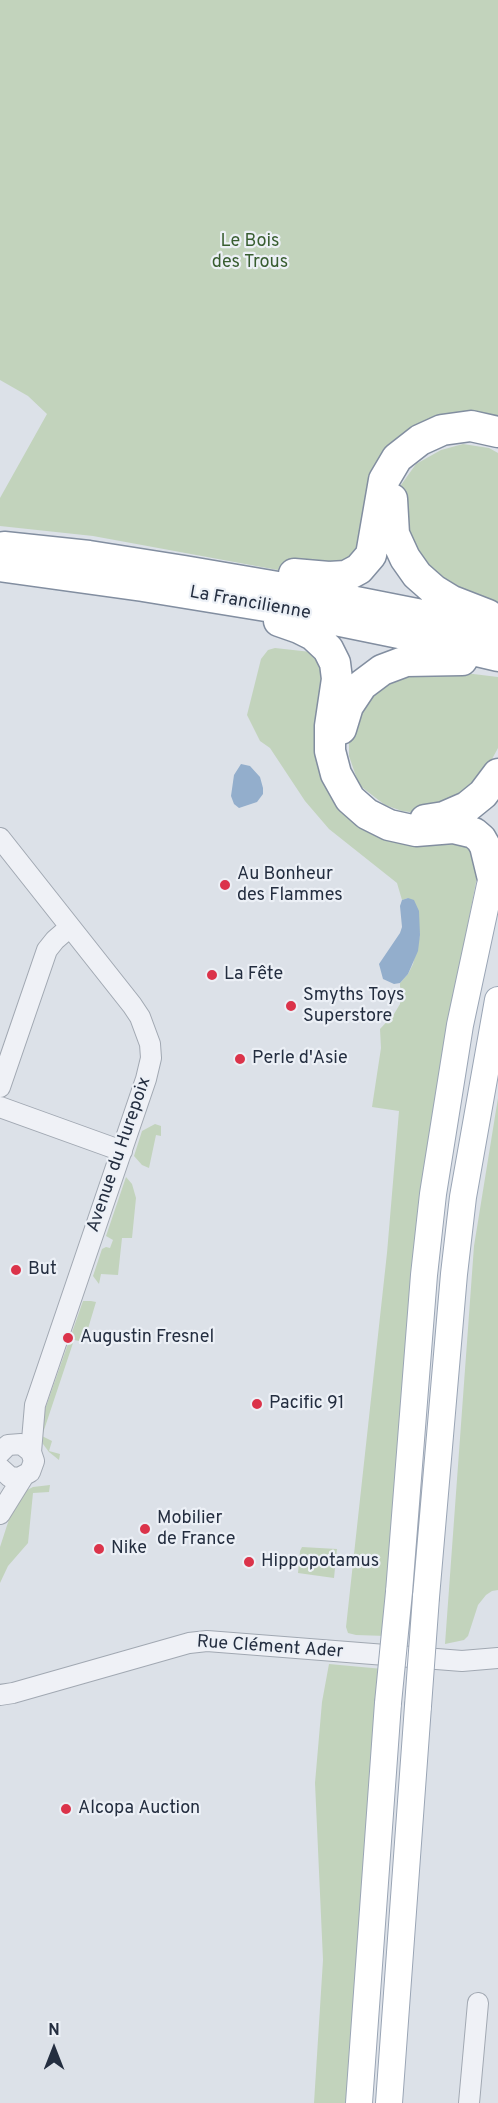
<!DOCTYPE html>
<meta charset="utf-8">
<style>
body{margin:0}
#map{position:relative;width:498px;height:2103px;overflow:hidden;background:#dce1e8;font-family:Overpass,sans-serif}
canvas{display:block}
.north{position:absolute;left:24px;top:2019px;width:60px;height:60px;-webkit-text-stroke:4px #ecf0f6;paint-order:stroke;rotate:0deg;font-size:16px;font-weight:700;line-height:24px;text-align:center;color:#242e40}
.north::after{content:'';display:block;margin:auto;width:21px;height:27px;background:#242e40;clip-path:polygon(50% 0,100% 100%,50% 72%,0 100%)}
</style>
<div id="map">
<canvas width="498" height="2103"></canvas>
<div class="north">N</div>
</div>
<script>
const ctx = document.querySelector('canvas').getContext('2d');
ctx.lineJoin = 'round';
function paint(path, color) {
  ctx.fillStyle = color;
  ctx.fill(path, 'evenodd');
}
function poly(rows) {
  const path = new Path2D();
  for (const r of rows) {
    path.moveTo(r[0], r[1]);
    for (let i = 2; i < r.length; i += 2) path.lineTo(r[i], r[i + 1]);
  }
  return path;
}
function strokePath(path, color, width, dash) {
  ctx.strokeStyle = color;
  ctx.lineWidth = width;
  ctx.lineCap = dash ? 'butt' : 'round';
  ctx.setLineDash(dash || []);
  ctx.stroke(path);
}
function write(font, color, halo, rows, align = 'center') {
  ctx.font = font + ' Overpass,sans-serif';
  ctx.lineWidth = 4.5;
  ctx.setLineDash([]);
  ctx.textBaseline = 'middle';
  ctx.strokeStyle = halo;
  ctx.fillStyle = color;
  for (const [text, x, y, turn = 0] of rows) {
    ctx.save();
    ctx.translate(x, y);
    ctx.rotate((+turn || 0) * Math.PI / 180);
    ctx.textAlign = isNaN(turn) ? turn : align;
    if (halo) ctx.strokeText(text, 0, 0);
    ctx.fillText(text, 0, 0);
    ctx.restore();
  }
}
const green = poly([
 [0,0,498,0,498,432,491,430,397,458,371,555,305,575,93,536,0,526,0,498,47,414,28,396,0,380],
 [463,444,489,448,498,453,498,610,445,586,409,550,398,504,401,485,416,464,441,450],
 [275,648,320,653,327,671,332,789,468,843,479,867,440,1066,419,1211,386,1636,356,1635,348,1633,346,1627,387,1253,399,1111,372,1107,381,1048,380,1029,394,1014,400,1004,400,983,408,974,413,964,420,935,408,898,402,900,397,883,329,829,305,801,270,748,260,741,247,715,261,659,268,650],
 [432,669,498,677,498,748,485,772,459,799,425,814,402,811,385,805,359,785,349,756,349,726,383,682],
 [498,1098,498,1590,492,1591,486,1595,478,1605,468,1636,464,1640,445,1644,474,1246],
 [155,1124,161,1126,161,1136,156,1135,149,1168,142,1165,134,1156,142,1131],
 [126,1177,132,1184,136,1198,132,1238,122,1238,118,1275,101,1274,99,1284,93,1276,102,1249,106,1247,110,1248,113,1240,106,1236],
 [83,1301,91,1301,96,1302,84,1342,74,1340,42,1436,52,1441,49,1451,60,1454,59,1460,49,1452,43,1444,41,1438,42,1418],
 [50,1485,49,1492,33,1493,28,1543,8,1566,0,1583,0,1547,13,1507,21,1495,27,1490,33,1487],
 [302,1547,337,1549,334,1578,298,1573,300,1551],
 [329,1664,383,1669,349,2103,314,2103,323,1960,315,1783,322,1702]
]);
const water = poly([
 [241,764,250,766,260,777,263,788,263,794,257,802,239,808,234,804,231,796,234,775],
 [408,898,414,900,419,911,420,935,418,951,408,974,400,983,394,984,383,979,379,964,400,933,402,927,400,906,402,900]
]);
const minor = poly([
 [0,838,132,1005,140,1017,150,1044,151,1058,146,1079,35,1405,31,1452],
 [0,1087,47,950,55,940,70,927],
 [0,1107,122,1151],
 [0,1453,8,1445,21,1444,31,1452,34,1461,30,1472,19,1478,10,1477,0,1468],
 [0,1514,23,1477],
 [0,1695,13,1693,189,1643,207,1641,462,1661,498,1658],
 [469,2103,478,2003]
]);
const major = poly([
 [399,1592,424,1275,433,1194,460,1025,496,857],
 [426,1597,454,1274,463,1197,498,1000],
 [359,2103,388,1703],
 [389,2103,418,1706]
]);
const highway = poly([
 [392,499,394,534,405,558,417,575,434,590,452,601,488,615],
 [4,547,89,556,184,571,295,590,498,630],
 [0,566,143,586,272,607,409,635,498,656],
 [294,574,329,577,346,576,359,569,371,555,384,480,397,458,420,440,442,430,471,426,498,432],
 [279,621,299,628,313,635,328,649,335,663,337,679,330,726,330,751,336,774,350,799,367,814,389,825,416,831,453,828,474,833,481,839,485,846,492,875],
 [341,729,348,706,362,685,382,670,406,661,462,660],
 [425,820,444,817,467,807,483,794,498,774]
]);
const majorBridge = poly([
 [388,1703,399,1592],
 [418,1706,426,1597]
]);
const markers = [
 [225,885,6,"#db334a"],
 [212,975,6,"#db334a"],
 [291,1006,6,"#db334a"],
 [240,1059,6,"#db334a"],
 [16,1270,6,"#db334a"],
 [68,1338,6,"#db334a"],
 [257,1404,6,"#db334a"],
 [145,1529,6,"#db334a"],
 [99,1549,6,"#db334a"],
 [249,1562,6,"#db334a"],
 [66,1809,6,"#db334a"]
];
const parkNames = [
 ["Le Bois",250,242],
 ["des Trous",250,263]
];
const streetNames = [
 ["La Francilienne",250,604,10],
 ["Avenue du Hurepoix",120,1155,-71],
 ["Rue Clément Ader",270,1648,4]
];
const poiNames = [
 ["Au Bonheur",237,875],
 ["des Flammes",237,896],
 ["La Fête",224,975],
 ["Smyths Toys",303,996],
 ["Superstore",303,1017],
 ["Perle d'Asie",252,1059],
 ["But",28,1270],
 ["Augustin Fresnel",80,1338],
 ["Pacific 91",269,1404],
 ["Mobilier",157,1519],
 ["de France",157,1540],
 ["Nike",111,1549],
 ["Hippopotamus",261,1562],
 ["Alcopa Auction",78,1809]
];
paint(green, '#c2d3bc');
paint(water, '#93aecc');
strokePath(minor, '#a1a8b2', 22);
strokePath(major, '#9aa5b5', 28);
strokePath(highway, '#828ea0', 33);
strokePath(minor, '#eff1f6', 20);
strokePath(major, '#fff', 26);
strokePath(highway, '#fff', 30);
strokePath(majorBridge, '#9aa5b5', 28, []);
strokePath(majorBridge, '#fff', 26);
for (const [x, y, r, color] of markers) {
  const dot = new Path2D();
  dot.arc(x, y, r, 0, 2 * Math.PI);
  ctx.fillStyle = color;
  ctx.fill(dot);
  strokePath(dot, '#ecf0f6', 2);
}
write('18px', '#385d30', '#ecf0f6', parkNames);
write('18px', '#242e40', '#ecf0f6', streetNames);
write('18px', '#242e40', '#ecf0f6', poiNames, 'left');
</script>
